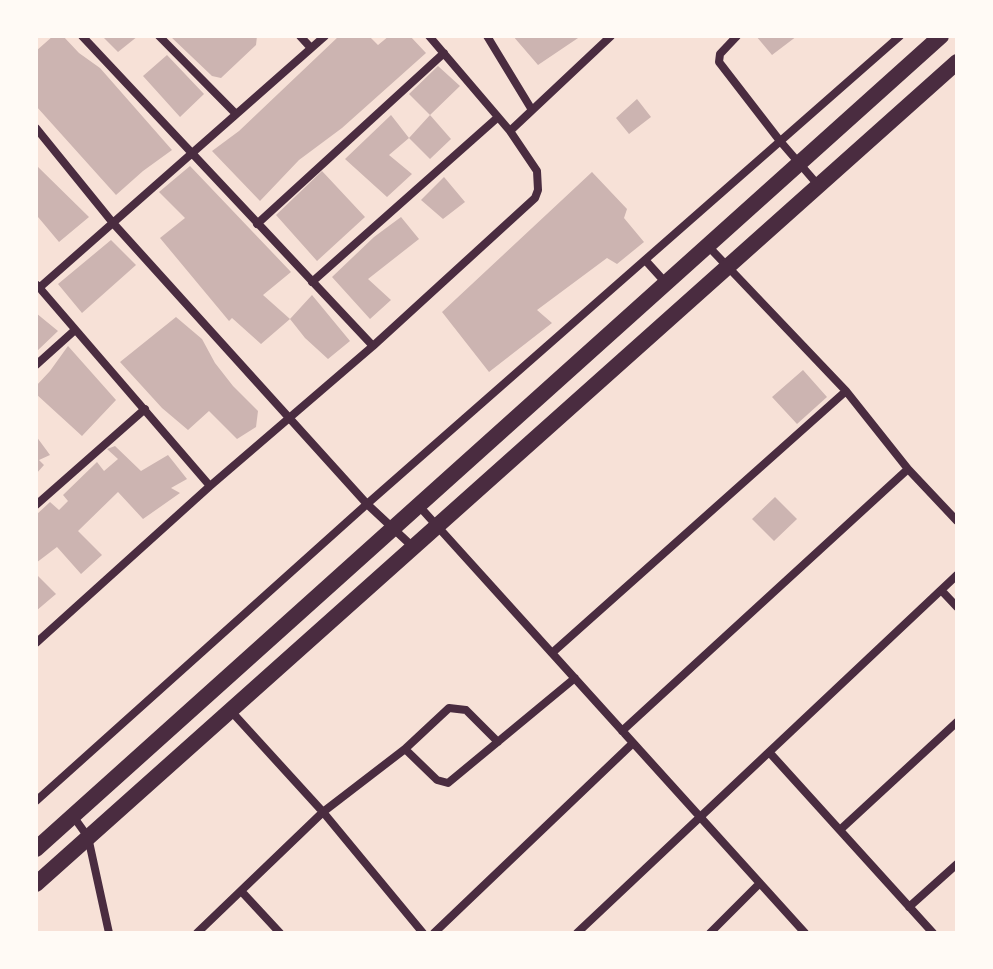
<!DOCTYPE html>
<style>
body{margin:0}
#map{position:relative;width:993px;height:969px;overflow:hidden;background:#f7e1d7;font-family:Barlow,sans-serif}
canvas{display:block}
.frame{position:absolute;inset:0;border:38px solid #fffaf5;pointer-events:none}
</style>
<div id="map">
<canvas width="993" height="969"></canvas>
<div class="frame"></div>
</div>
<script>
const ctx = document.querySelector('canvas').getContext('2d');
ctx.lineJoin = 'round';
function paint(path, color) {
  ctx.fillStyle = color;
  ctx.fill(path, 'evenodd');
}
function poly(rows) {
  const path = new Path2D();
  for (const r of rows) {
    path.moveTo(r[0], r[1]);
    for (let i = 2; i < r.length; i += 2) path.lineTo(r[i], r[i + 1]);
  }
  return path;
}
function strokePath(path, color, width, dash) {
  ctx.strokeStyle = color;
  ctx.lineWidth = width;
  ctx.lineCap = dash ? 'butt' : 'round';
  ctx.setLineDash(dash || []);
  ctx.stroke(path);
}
const building = poly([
 [53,36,63,36,79,53,100,68,172,150,143,171,116,195,36,106,36,51],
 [102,36,138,36,118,52],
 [170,36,257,36,256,45,221,78,212,76],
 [339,36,369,36,378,45,389,36,410,36,426,53,342,128,299,160,260,201,212,151,239,131],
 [513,36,581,36,538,65],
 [756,36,797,36,772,55],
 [167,55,204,94,180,117,143,76],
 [438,66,460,86,430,115,409,94],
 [637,99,651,117,629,134,616,118],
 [391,115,409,138,389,155,412,174,387,197,345,159],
 [430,115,451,139,430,159,409,138],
 [36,165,89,217,59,242,38,217,36,219],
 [190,166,291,272,263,295,290,319,261,344,232,318,229,321,160,238,185,218,159,192],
 [322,171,365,217,317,261,276,215],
 [592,172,627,209,624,218,644,242,617,264,607,258,537,310,552,323,489,372,442,312],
 [444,177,465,202,443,219,421,200],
 [401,217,419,239,368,279,391,300,370,319,332,277,374,237],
 [111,240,136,265,82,313,58,284],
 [312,295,350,341,328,359,305,338,290,319],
 [36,313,58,331,36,352],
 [176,317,202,339,215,363,233,386,258,411,256,427,237,439,209,411,188,430,162,408,120,362],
 [68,346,116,400,82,436,36,394,36,386,50,371],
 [803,370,827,397,797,424,772,397],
 [36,436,50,455,39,460,44,465,36,474],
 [115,446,141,471,168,455,187,479,171,488,180,493,143,519,118,492,78,531,102,555,81,574,57,547,36,563,36,515,50,502,59,510,68,501,63,495,97,462,104,471,118,459,107,449],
 [775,497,797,519,774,541,752,519],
 [36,574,56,594,36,611]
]);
const minor = poly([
 [82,36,373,346],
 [159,36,236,114],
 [300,36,311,48],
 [487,36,532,110],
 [737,36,720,54,719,62,780,141,818,185],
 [36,128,113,223,367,504,413,547],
 [510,131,611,36],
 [257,224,444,53],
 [707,245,846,391,908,469,957,521],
 [646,261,665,282],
 [312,282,497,118],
 [37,285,210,486],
 [39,288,325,36],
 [36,365,75,330],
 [36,505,145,409],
 [419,506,805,933],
 [941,590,957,607],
 [36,643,210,486,373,346,535,198,538,190,537,171,510,131,429,36],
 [552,653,846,391],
 [230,710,323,812,423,933],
 [622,731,908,469],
 [405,749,437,780,448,783,575,678],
 [769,752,933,933],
 [36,801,367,504,900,36],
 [73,816,88,837,109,933],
 [841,829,957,722],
 [242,892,280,933],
 [909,907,957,864],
 [197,933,323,812,405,749,449,708,466,710,498,742],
 [434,933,633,743],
 [577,933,957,575],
 [710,933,759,884]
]);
const primary = poly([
 [36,849,941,36],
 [36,884,957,62]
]);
paint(building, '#ccb4b1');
strokePath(minor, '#4a2c40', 8);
strokePath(primary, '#4a2c40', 16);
</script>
